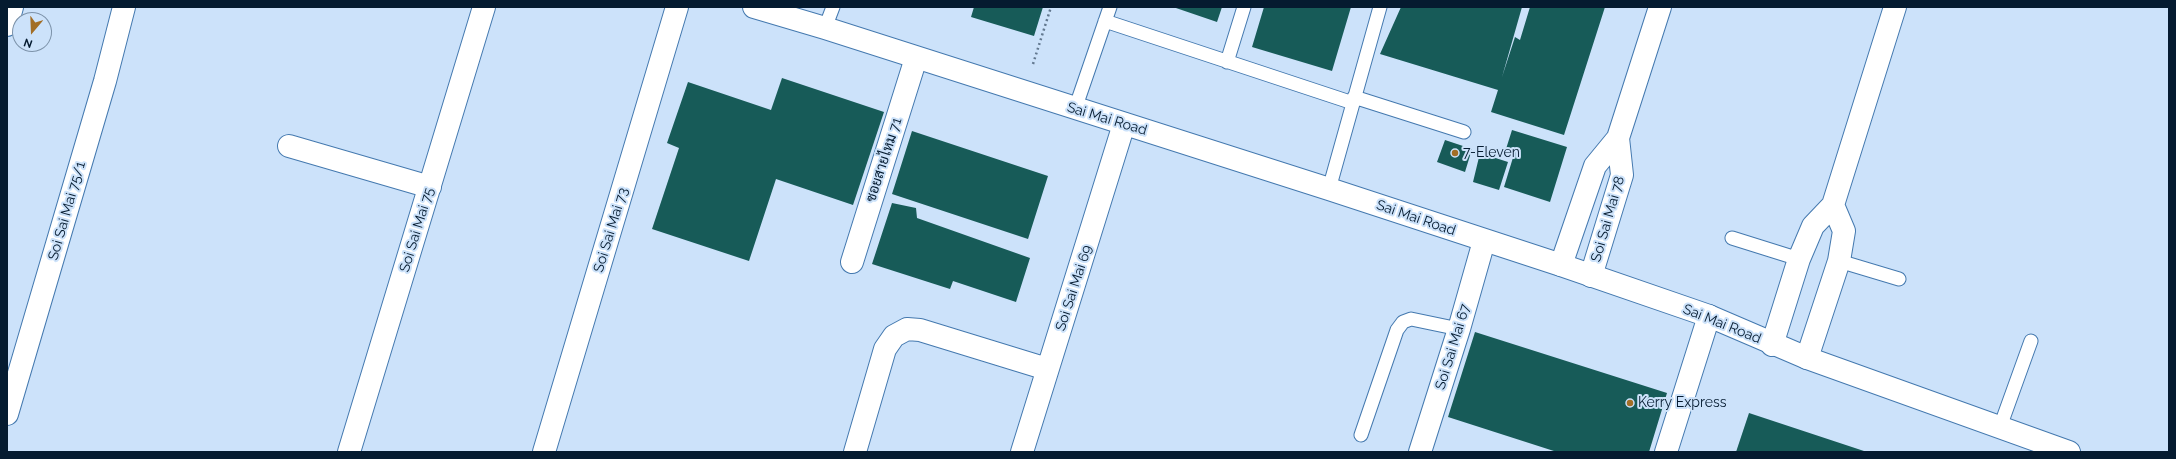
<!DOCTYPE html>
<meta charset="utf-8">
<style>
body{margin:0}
#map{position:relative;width:2176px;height:459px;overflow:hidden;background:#cce2fa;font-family:Raleway,sans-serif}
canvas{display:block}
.frame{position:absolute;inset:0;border:8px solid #051b30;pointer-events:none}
.north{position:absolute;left:12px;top:12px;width:40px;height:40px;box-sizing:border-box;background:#cce2fa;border:1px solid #7c92a9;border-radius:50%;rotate:199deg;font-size:11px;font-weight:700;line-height:16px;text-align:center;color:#051b30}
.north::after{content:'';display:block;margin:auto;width:14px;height:18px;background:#a26e26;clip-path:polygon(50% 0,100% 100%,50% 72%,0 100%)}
</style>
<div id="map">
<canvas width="2176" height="459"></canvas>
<div class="frame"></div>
<div class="north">N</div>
</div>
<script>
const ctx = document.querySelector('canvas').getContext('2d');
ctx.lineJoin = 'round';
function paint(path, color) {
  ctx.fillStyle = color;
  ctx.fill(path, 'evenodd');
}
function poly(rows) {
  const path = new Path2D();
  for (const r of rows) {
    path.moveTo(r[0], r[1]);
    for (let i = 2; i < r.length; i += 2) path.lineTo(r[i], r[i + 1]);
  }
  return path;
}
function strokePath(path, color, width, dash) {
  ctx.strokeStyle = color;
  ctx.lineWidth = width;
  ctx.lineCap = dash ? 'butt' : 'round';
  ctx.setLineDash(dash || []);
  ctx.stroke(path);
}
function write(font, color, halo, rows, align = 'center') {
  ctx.font = font + ' Raleway,Sarabun,sans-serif';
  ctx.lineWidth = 4;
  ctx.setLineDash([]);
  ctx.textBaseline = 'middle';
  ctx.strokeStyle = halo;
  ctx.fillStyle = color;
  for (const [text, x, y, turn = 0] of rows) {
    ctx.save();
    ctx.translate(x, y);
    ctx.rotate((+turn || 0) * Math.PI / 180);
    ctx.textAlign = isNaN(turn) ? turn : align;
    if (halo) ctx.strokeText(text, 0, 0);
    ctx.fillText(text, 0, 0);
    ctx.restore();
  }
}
const building = poly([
 [974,7,1043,7,1034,36,971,17],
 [1173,7,1222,7,1217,22],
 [1264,7,1351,7,1332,71,1252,47],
 [1401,7,1522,7,1502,77,1515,37,1520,40,1530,7,1605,7,1564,135,1491,112,1498,90,1380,54],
 [782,78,884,112,853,205,776,179,749,261,652,229,679,148,667,143,688,82,771,110],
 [1512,130,1567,147,1550,202,1504,187,1515,151,1506,149],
 [912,131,1048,176,1028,239,892,194],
 [1445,140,1472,149,1465,172,1437,162],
 [1480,153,1508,162,1499,190,1473,182],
 [892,203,916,208,917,218,1030,258,1016,302,953,281,950,289,872,264],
 [1475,332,1667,393,1649,452,1557,452,1448,417],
 [1749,413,1867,452,1736,452]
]);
const path = poly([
 [1033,64,1051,7]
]);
const lane = poly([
 [1105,21,1353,103],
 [825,28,833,7],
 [1227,62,1244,7],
 [1354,97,1464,132],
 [1075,109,1110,7],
 [1329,189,1380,7],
 [1732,238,1799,259],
 [1839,261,1899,279],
 [2000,427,2031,341],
 [1361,435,1397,330,1403,322,1411,319,1459,329]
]);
const street = poly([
 [7,25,12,7],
 [289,146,430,187],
 [852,262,916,58],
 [1561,265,1595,166,1618,138,1660,7],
 [1591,276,1622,175,1618,138],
 [1772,345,1799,259,1813,226,1833,205,1895,7],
 [1807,358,1839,261,1844,231,1833,205],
 [7,414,105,81,124,7],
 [349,452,484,7],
 [544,452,677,7],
 [855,452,885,349,894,336,907,329,920,330,1047,369],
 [1022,452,1124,124],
 [1420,452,1459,329,1484,241],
 [1666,452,1709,316]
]);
const secondary = poly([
 [754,7,825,28,1329,189,1561,265,1709,316,1807,358,2069,452]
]);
const markers = [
 [1455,153,4,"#a26e26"],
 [1630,403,4,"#a26e26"]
];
const streetNames = [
 ["Sai Mai Road",1107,119,17],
 ["ซอยสายไหม 71",884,160,-72],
 ["Soi Sai Mai 75/1",67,211,-74],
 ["Sai Mai Road",1416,218,19],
 ["Soi Sai Mai 78",1608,219,-74],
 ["Soi Sai Mai 75",417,230,-73],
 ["Soi Sai Mai 73",611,230,-73],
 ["Soi Sai Mai 69",1074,288,-72],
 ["Sai Mai Road",1722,324,22],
 ["Soi Sai Mai 67",1453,347,-73]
];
const poiNames = [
 ["7-Eleven",1463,153],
 ["Kerry Express",1638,403]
];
paint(building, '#175b58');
strokePath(lane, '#4479af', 15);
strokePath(street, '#4479af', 24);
strokePath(secondary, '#4479af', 24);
strokePath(path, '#62788f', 2.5, [2, 3]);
strokePath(lane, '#fff', 13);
strokePath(street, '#fff', 22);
strokePath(secondary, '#fff', 22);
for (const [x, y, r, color] of markers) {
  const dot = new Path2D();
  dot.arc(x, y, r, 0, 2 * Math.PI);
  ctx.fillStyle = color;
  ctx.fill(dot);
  strokePath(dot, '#cce2fa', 1.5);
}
write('14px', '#051b30', '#cce2fa', streetNames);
write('14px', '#051b30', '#cce2fa', poiNames, 'left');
</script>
